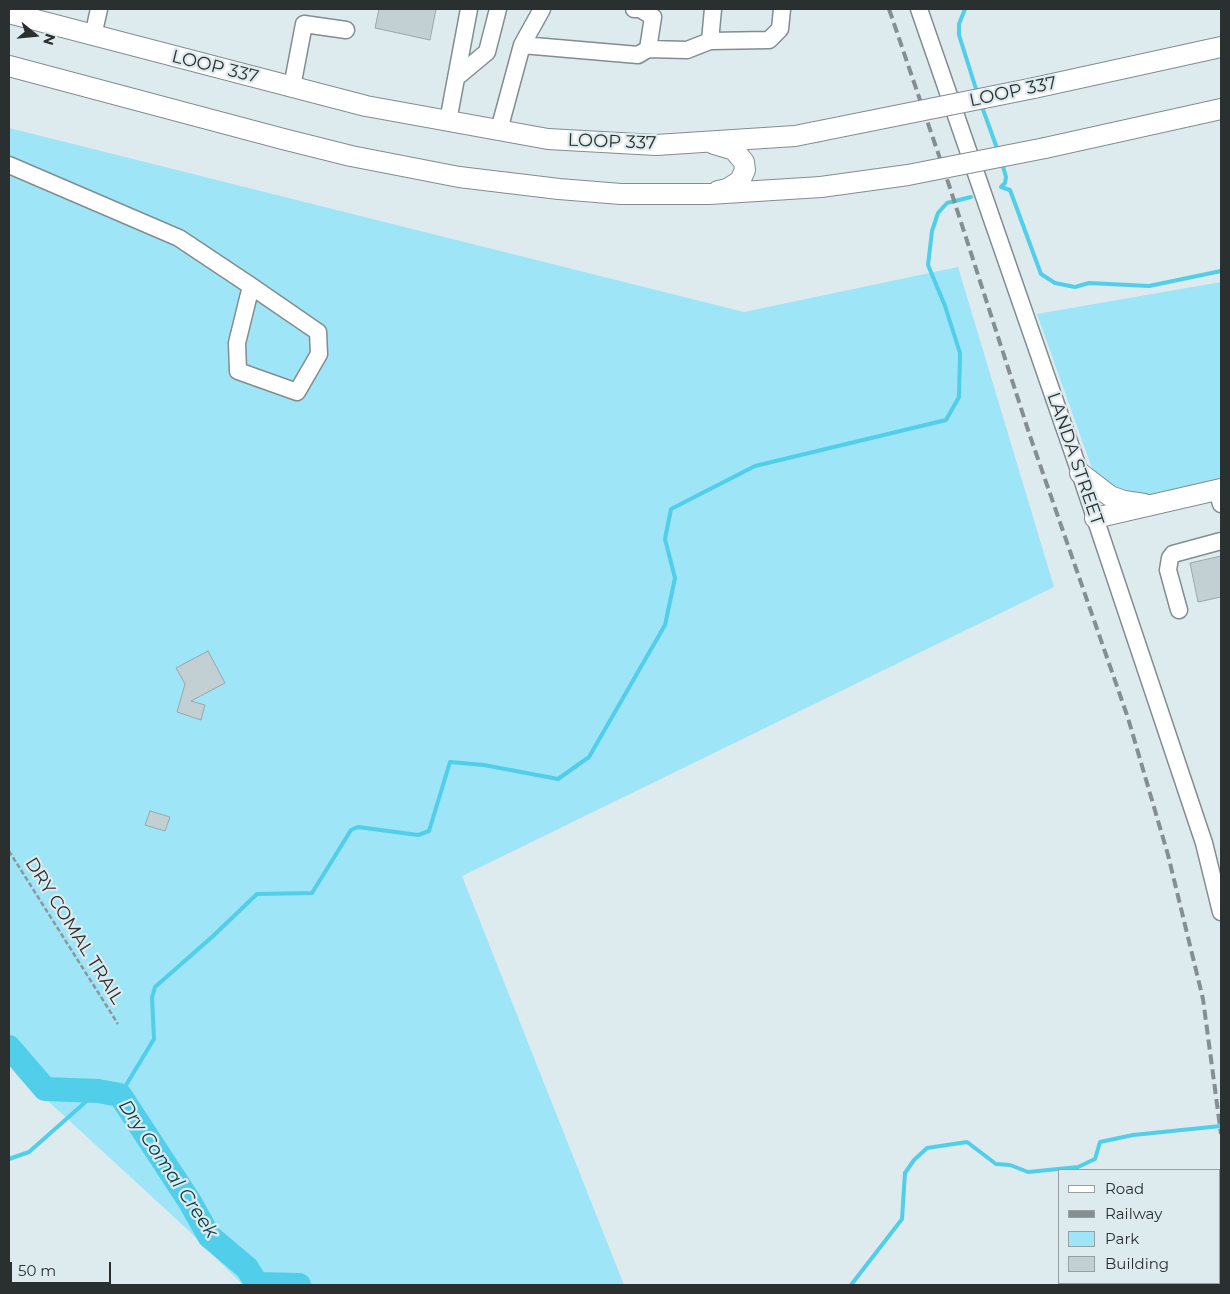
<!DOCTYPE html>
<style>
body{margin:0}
#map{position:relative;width:1230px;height:1294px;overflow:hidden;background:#deebee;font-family:Montserrat,sans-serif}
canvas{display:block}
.frame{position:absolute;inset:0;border:10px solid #2a2f30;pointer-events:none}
.legend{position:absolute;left:1058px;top:1169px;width:162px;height:115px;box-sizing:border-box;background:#deebee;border:1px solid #96a0a2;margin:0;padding:6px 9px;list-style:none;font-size:15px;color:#2a2f30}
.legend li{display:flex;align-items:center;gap:10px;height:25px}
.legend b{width:25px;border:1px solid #96a0a2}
.north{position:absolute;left:10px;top:10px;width:50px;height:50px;-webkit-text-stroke:4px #deebee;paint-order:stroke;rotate:107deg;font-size:14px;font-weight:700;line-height:20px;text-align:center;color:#2a2f30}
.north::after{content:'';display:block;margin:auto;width:18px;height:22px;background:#2a2f30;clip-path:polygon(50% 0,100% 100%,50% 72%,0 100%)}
.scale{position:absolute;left:10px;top:1262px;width:101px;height:22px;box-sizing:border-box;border:2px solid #2a2f30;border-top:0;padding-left:6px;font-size:15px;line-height:18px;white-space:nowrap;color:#2a2f30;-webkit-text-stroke:4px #deebee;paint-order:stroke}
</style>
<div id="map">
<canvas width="1230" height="1294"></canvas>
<div class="frame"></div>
<ul class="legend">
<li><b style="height:6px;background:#fff"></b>Road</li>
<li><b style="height:6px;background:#858e90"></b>Railway</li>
<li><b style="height:14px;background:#9de5f7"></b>Park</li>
<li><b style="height:14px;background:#c3d0d3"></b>Building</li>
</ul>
<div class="north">N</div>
<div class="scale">50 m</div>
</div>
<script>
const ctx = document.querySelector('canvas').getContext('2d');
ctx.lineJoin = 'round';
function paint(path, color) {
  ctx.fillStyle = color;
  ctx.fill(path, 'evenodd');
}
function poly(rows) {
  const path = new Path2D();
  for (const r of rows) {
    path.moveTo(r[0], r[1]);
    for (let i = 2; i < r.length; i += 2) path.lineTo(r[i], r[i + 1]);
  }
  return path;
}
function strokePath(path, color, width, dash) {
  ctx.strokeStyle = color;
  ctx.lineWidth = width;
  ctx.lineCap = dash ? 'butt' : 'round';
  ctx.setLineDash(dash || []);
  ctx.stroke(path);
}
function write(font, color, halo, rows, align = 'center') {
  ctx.font = font + ' Montserrat,sans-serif';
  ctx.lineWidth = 4.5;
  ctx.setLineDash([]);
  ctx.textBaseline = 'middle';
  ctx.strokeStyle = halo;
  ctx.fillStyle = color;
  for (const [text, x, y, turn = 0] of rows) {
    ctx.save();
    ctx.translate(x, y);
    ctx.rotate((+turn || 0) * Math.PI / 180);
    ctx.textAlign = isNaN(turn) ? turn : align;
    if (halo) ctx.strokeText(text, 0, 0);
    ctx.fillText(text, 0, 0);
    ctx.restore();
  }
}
const green = poly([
 [9,128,744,312,958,267,1054,587,462,876,624,1285,243,1285,188,1230,48,1101,9,1062],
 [1221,282,1221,481,1163,496,1130,496,1095,477,1037,314]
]);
const stream = poly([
 [965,9,959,24,959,35,977,92],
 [981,104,998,151],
 [1002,163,1006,177,1005,183,1001,187,1010,190,1041,274,1055,283,1075,287,1089,283,1149,286,1221,271],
 [120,1095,154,1039,152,998,155,987,212,937,257,894,312,893,351,830,358,827,418,835,429,831,450,762,484,765,558,779,589,757,665,625,675,578,665,539,671,509,755,466,946,420,959,397,960,353,945,306,928,265,932,231,938,213,947,203,971,197],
 [9,1159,29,1152,98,1091],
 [851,1285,902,1219,905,1173,914,1160,927,1148,967,1142,996,1164,1010,1165,1028,1172,1078,1167,1095,1159,1100,1142,1133,1135,1221,1126]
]);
const river = poly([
 [9,1047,45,1089,98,1091,120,1095,190,1202,209,1236,247,1268,257,1284,299,1285]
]);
const building = poly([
 [379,9,436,9,430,40,375,28,379,9],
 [1221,556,1221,597,1198,602,1190,563,1221,556],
 [208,651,225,683,191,701,205,705,201,720,177,712,185,684,176,668,208,651],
 [150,811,170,817,165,831,145,825,150,811]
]);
const path = poly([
 [9,851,118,1024]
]);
const minor = poly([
 [919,9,1080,473,1204,843,1221,912],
 [93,36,99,9],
 [710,41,713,9],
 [522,45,638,55,648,49,653,17,640,9,634,9],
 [648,49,687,50,710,41,769,40,780,29,782,9],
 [457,77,487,52,498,9],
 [292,87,304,24,346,30],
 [448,121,469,9],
 [499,130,522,45,542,9],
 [9,165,179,238,251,286,318,332,319,354,297,392,238,371,237,343,251,286],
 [1217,490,1221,504],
 [1179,610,1168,570,1170,558,1173,554,1221,541]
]);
const major = poly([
 [9,13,366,106,548,139,656,145,795,136,815,132],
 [9,66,283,139,351,156,459,177,559,189,621,194,709,194,821,187],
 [1034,88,1221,47],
 [714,144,734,150,744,162,745,170,740,181,727,189,718,191],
 [1045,148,1221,109],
 [1080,473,1110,496,1124,501,1144,504],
 [1095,518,1221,489]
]);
const rail = poly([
 [889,9,949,185,1030,436,1128,718,1168,855,1203,999,1221,1134]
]);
const majorBridge = poly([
 [815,132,1034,88],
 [821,187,908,175,1045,148]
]);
const streetNames = [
 ["LOOP 337",215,67,14],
 ["LOOP 337",1013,92,-12],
 ["LOOP 337",612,142,2],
 ["LANDA STREET",1075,459,71],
 ["DRY COMAL TRAIL",74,931,58]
];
const waterNames = [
 ["Dry Comal Creek",168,1169,56]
];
paint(green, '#9de5f7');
strokePath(stream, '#51cee9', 4);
strokePath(river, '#51cee9', 24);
paint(building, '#c3d0d3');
strokePath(building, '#9ba7aa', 1);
strokePath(minor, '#818d90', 19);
strokePath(major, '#818d90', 22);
strokePath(path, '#8d9799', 2.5, [5, 2.5]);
strokePath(minor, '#fff', 16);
strokePath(major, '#fff', 20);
strokePath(rail, '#858e90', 4, [10, 5]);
strokePath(majorBridge, '#818d90', 22, []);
strokePath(majorBridge, '#fff', 20);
write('18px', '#2a2f30', '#deebee', streetNames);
write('italic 19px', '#04404b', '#deebee', waterNames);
</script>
